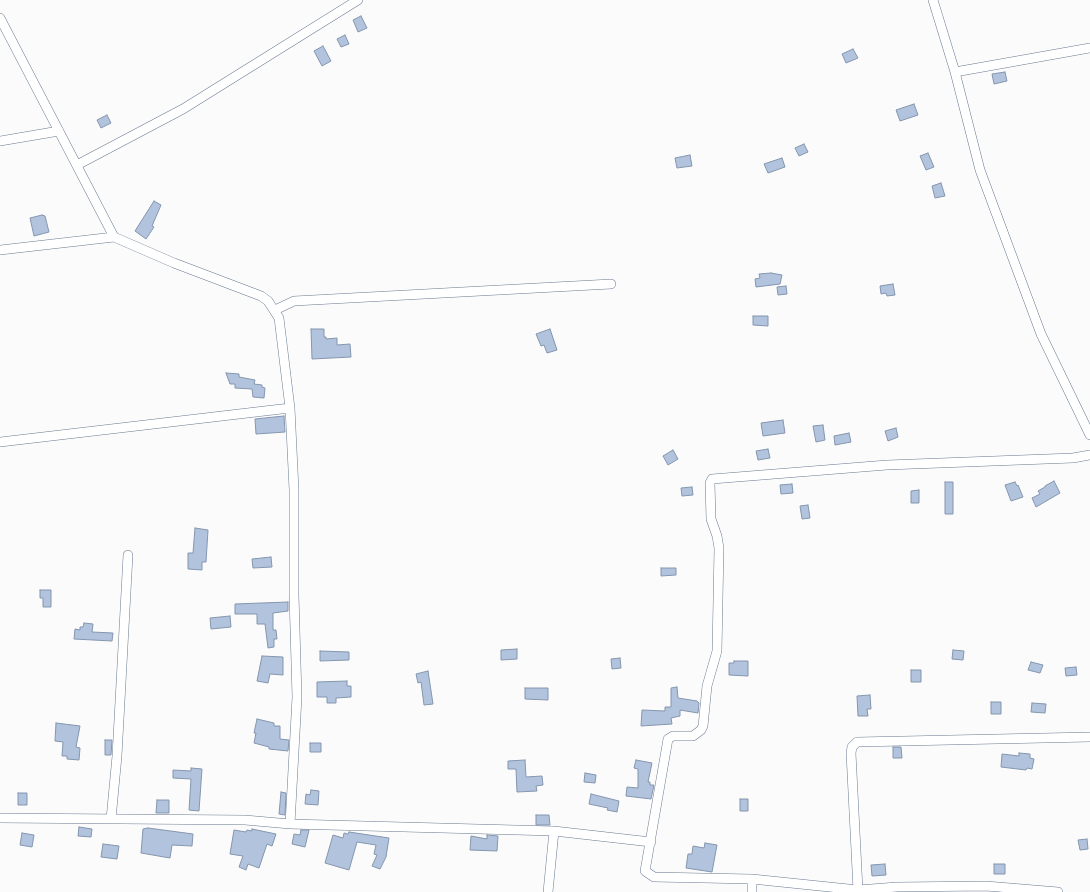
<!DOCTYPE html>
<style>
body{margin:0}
canvas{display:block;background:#fbfbfb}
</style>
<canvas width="1090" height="892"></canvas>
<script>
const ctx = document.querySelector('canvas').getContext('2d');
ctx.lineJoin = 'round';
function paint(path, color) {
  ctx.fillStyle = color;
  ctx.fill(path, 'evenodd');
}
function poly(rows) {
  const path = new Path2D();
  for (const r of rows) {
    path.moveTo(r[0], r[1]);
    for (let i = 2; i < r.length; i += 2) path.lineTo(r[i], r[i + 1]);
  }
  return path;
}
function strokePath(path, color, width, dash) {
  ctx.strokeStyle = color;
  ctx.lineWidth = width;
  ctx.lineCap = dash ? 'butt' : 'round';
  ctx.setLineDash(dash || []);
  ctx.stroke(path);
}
const building = poly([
 [361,16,367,28,358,32,353,20,361,16],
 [345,35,349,44,341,47,337,39,345,35],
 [323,46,331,61,322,66,314,51,323,46],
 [853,49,858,58,846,63,842,54,853,49],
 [1005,72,1007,81,994,84,992,74,1005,72],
 [914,104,918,115,900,121,896,110,914,104],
 [107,115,111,123,101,128,97,120,107,115],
 [804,144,808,152,799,156,795,148,804,144],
 [928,153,934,167,926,170,920,156,928,153],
 [690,155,692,166,677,168,675,158,690,155],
 [782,158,785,167,768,173,764,164,782,158],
 [941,183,945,196,935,198,932,186,941,183],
 [154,201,161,205,152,226,154,227,146,239,135,231,154,201],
 [42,215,45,216,49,232,34,236,30,218,42,215],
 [771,273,782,275,780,284,756,287,755,279,760,278,759,274,771,273],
 [893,284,895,295,887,296,886,293,881,294,880,286,893,284],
 [786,286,787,294,778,295,777,287,786,286],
 [753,316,768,316,768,326,753,325,753,316],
 [311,329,324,329,324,337,326,337,326,339,337,338,337,345,350,344,351,357,312,359,311,329],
 [550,329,557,350,547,353,544,345,541,346,536,334,550,329],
 [226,373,239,374,239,377,255,380,254,384,262,385,262,387,265,388,264,398,253,397,252,389,235,388,235,384,230,384,226,373],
 [284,416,285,432,256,434,255,419,284,416],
 [783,420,785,433,763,436,761,423,783,420],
 [823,425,825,440,816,442,813,426,823,425],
 [896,428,898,437,888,441,885,431,896,428],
 [849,433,851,442,835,445,834,436,849,433],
 [768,449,770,458,758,460,756,451,768,449],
 [673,450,678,459,668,465,663,456,673,450],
 [1054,481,1060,493,1036,507,1032,498,1040,494,1038,491,1045,487,1045,486,1054,481],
 [945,482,953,482,953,514,945,514,945,482],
 [1015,482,1017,486,1018,485,1023,497,1011,501,1005,485,1015,482],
 [792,484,793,493,781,494,780,485,792,484],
 [692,487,693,495,682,496,681,488,692,487],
 [919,490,919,503,911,503,911,491,919,490],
 [808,505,810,518,802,519,800,506,808,505],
 [195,528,208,530,206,562,202,562,202,570,188,569,188,553,193,553,195,528],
 [271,557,272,567,253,568,252,559,271,557],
 [661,568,676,568,676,575,661,576,661,568],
 [40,590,51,590,51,607,43,607,43,598,40,598,40,590],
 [288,602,288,611,273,613,273,630,276,630,277,639,274,639,274,647,268,648,265,624,257,624,257,614,235,614,235,604,288,602],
 [230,616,231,627,211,629,210,618,230,616],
 [84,623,93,624,92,632,113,633,112,641,74,639,75,629,80,630,80,627,83,627,84,623],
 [517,649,517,659,501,660,501,650,517,649],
 [953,650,964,651,963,660,952,659,953,650],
 [320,651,349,652,349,660,320,661,320,651],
 [262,656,283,657,283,675,270,674,268,683,257,681,262,656],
 [620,658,621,668,612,669,611,659,620,658],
 [734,661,748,661,748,676,729,675,729,663,734,663,734,661],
 [1031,662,1043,665,1040,673,1028,670,1031,662],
 [1076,667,1077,675,1066,676,1065,668,1076,667],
 [911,670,921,670,921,682,911,682,911,670],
 [428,671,433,704,424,705,421,682,418,683,416,674,428,671],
 [347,681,347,686,351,686,351,697,336,698,336,703,327,703,327,697,317,697,317,682,347,681],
 [677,687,678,698,697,701,699,703,698,713,680,710,680,716,671,718,672,724,641,726,642,710,665,711,665,707,671,707,671,688,677,687],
 [525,688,548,688,548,700,525,699,525,688],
 [870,695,871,709,867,709,868,716,858,716,857,696,870,695],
 [991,702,1001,702,1001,714,991,714,991,702],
 [1032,703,1046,704,1045,713,1031,712,1032,703],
 [257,719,274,723,274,726,280,726,280,739,289,740,288,751,269,749,269,747,254,743,256,733,254,733,257,719],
 [56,723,80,726,76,747,80,748,79,760,67,759,67,756,62,756,63,742,55,741,56,723],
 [105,740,112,740,111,755,105,755,105,740],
 [310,743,321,743,321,752,310,752,310,743],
 [893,747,901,747,902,758,893,758,893,747],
 [1019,753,1030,754,1030,758,1034,759,1032,769,1027,768,1026,770,1001,767,1002,754,1019,756,1019,753],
 [525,760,526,777,542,776,543,785,536,786,537,791,517,792,516,769,508,769,508,761,525,760],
 [636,760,652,763,648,782,650,782,650,785,654,785,651,799,626,796,627,787,638,788,638,769,634,768,636,760],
 [191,768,202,769,199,811,189,810,191,779,173,778,173,770,191,771,191,768],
 [585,773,596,775,595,783,584,782,585,773],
 [311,790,319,791,318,805,305,804,306,794,310,795,311,790],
 [281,792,286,793,285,815,279,814,281,792],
 [18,793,27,793,27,805,18,805,18,793],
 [591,794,619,801,617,812,607,810,608,808,589,804,591,794],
 [740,799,748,799,748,811,740,811,740,799],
 [157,800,169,800,169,813,156,813,157,800],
 [536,815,549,815,550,825,536,825,536,815],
 [79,827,92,829,91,837,78,836,79,827],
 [148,828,193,834,192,846,172,845,170,858,141,853,143,829,148,828],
 [252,829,276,834,272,846,267,844,259,868,248,864,246,870,239,867,243,856,230,854,234,830,246,832,247,830,252,831,252,829],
 [301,830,309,830,305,847,292,844,294,834,300,835,301,830],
 [349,832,389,838,386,857,380,869,372,866,377,855,374,854,376,845,357,842,349,870,325,863,333,835,343,838,344,833,348,834,349,832],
 [22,833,34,835,32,847,20,845,22,833],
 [487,835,498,836,497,851,470,850,471,836,487,839,487,835],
 [1087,839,1088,849,1080,850,1078,840,1087,839],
 [705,843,717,845,712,872,686,868,688,854,692,854,693,846,704,848,705,843],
 [103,844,119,846,117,859,101,857,103,844],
 [885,864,886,875,872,876,871,865,885,864],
 [994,864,1005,864,1005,874,994,874,994,864]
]);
const street = poly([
 [933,0,955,72,980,170,1041,334,1090,435],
 [0,18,114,237,174,263,261,296,268,301,279,318,290,408,294,490,294,595,297,697,290,824],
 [955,72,1090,48],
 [0,141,59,131],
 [77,165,183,109,358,0],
 [0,250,114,237],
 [275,310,294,301,611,284],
 [0,442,290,408],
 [0,818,245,820,290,824,554,831,651,842],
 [111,819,117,756,128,555],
 [858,890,851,753,852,747,857,742,1090,737],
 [548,892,554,831],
 [752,892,752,879],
 [1058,892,986,886,897,887,858,890,752,879,654,877,645,871,668,739,673,736,693,736,701,730,703,726,707,686,717,651,719,548,717,536,711,519,710,483,712,479,887,465,1073,458,1090,455]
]);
paint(building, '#b1c3dd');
strokePath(building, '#8496ae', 1);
strokePath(street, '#697a91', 10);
strokePath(street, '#fff', 9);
</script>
